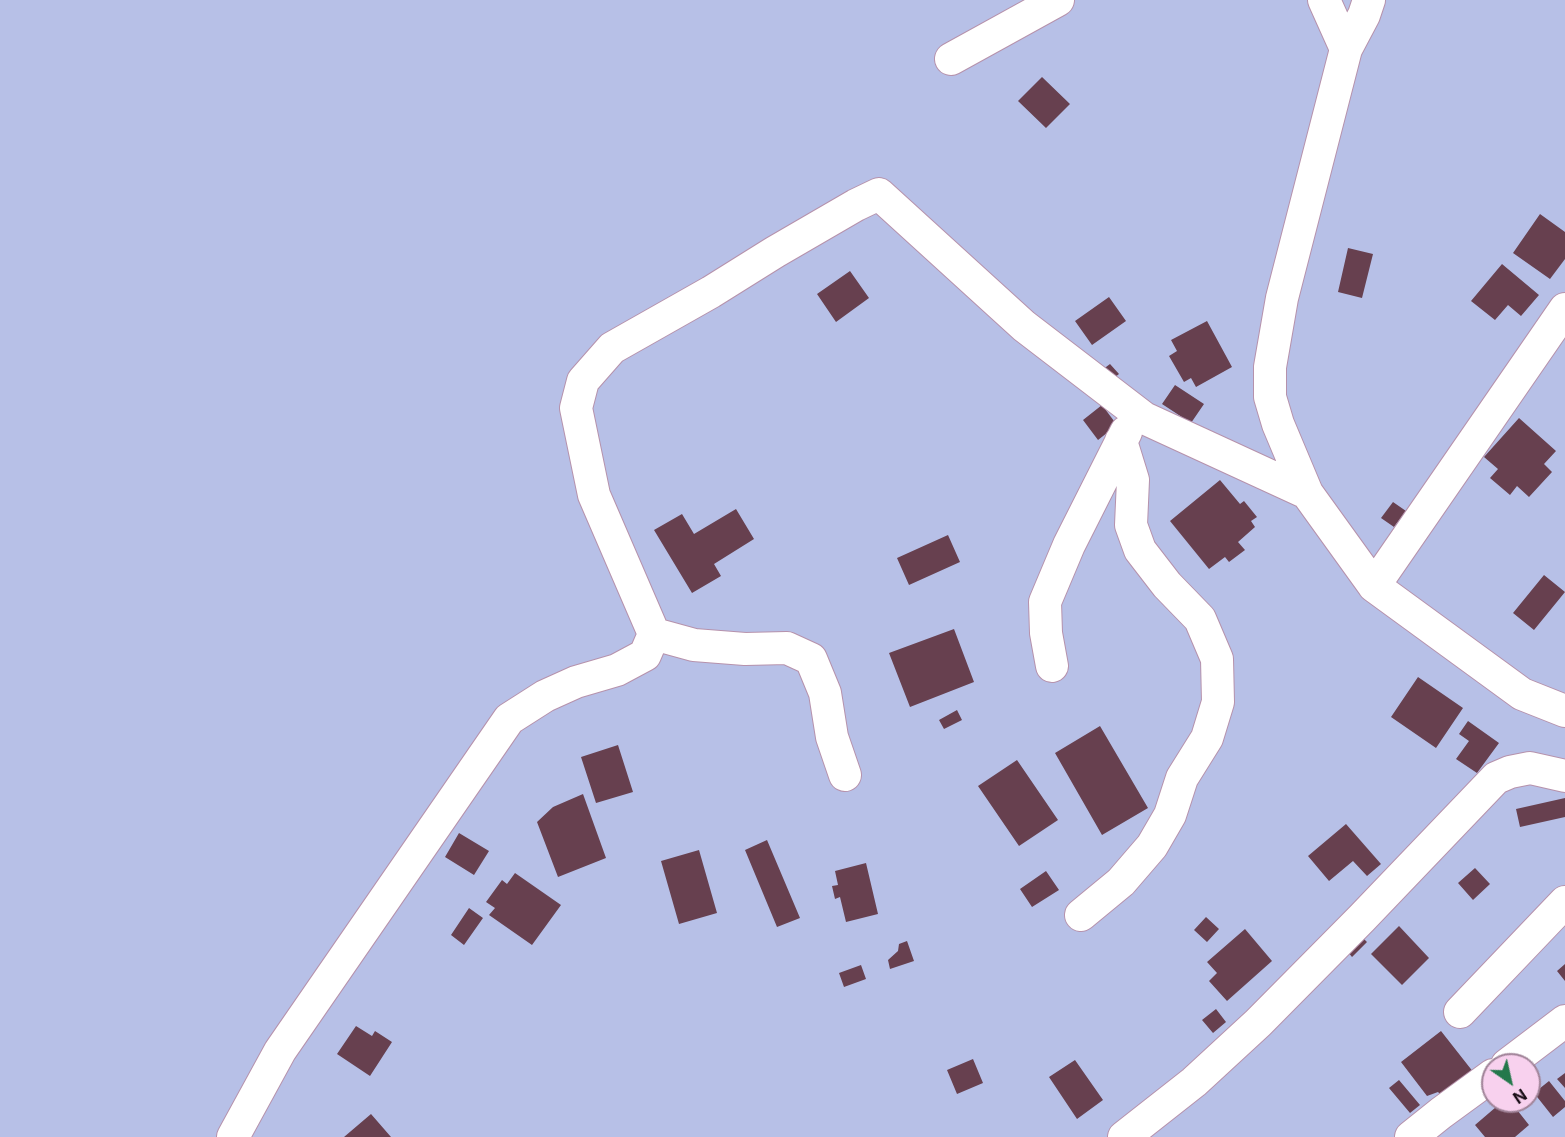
<!DOCTYPE html>
<style>
body{margin:0}
#map{position:relative;width:1565px;height:1137px;overflow:hidden;background:#ebc5e1;font-family:Inter,sans-serif}
canvas{display:block}
.north{position:absolute;left:1481px;top:1053px;width:60px;height:60px;box-sizing:border-box;background:#f8d1ee;border:2px solid #a08398;border-radius:50%;rotate:146deg;font-size:16px;font-weight:700;line-height:24px;text-align:center;color:#1b0e18}
.north::after{content:'';display:block;margin:auto;width:21px;height:27px;background:#24784b;clip-path:polygon(50% 0,100% 100%,50% 72%,0 100%)}
</style>
<div id="map">
<canvas width="1565" height="1137"></canvas>
<div class="north">N</div>
</div>
<script>
const ctx = document.querySelector('canvas').getContext('2d');
ctx.lineJoin = 'round';
function paint(path, color) {
  ctx.fillStyle = color;
  ctx.fill(path, 'evenodd');
}
function poly(rows) {
  const path = new Path2D();
  for (const r of rows) {
    path.moveTo(r[0], r[1]);
    for (let i = 2; i < r.length; i += 2) path.lineTo(r[i], r[i + 1]);
  }
  return path;
}
function strokePath(path, color, width, dash) {
  ctx.strokeStyle = color;
  ctx.lineWidth = width;
  ctx.lineCap = dash ? 'butt' : 'round';
  ctx.setLineDash(dash || []);
  ctx.stroke(path);
}
const green = poly([
 [0,0,1565,0,1565,1137,0,1137],
 [1493,1065,1529,1065,1529,1101,1493,1101]
]);
const building = poly([
 [1042,77,1070,104,1046,128,1018,101],
 [1540,214,1565,232,1565,259,1550,279,1513,253],
 [1348,248,1373,254,1362,298,1338,292],
 [1502,264,1539,295,1521,316,1508,305,1495,320,1471,301],
 [850,271,869,298,836,322,817,294],
 [1109,297,1126,321,1092,345,1075,321],
 [1207,321,1232,367,1196,387,1191,378,1184,382,1169,356,1177,351,1171,340],
 [1110,364,1119,374,1110,381,1102,370],
 [1175,385,1204,404,1191,423,1162,404],
 [1102,405,1117,425,1098,440,1083,420],
 [1519,418,1556,451,1544,464,1552,472,1529,497,1517,486,1510,495,1490,478,1498,469,1484,457],
 [1220,480,1240,504,1244,501,1257,517,1251,521,1255,527,1238,542,1245,550,1229,562,1225,557,1209,569,1170,521],
 [1393,502,1406,511,1394,527,1381,518],
 [736,509,754,539,714,564,721,576,692,593,654,530,682,514,694,534],
 [948,535,960,562,909,585,897,558],
 [1544,575,1565,592,1534,630,1513,613],
 [954,629,974,682,910,707,889,653],
 [1418,677,1463,708,1436,748,1391,717],
 [957,710,962,720,944,729,939,720],
 [1468,721,1499,743,1477,773,1456,759,1469,741,1459,734],
 [1100,726,1148,808,1102,835,1055,753],
 [618,745,633,792,596,803,581,757],
 [1017,760,1058,820,1019,846,978,786],
 [583,794,606,858,558,877,537,822,553,807],
 [1565,798,1565,817,1520,827,1516,809],
 [1346,824,1381,864,1367,876,1353,861,1329,881,1308,856],
 [459,833,489,851,474,875,445,857],
 [767,840,800,918,777,927,745,850],
 [699,850,717,913,679,924,661,861],
 [866,863,878,914,846,922,840,897,835,899,832,886,838,885,835,871],
 [1475,868,1490,884,1473,900,1458,883],
 [1046,871,1059,890,1032,907,1020,889],
 [515,873,561,905,532,945,489,915,495,908,486,902,502,880,507,884],
 [469,908,483,918,464,945,451,935],
 [1206,917,1219,929,1207,942,1194,930],
 [1399,926,1429,958,1402,985,1371,954],
 [1245,929,1272,961,1227,1001,1209,981,1217,973,1207,962],
 [1358,933,1367,942,1352,957,1344,947],
 [907,941,914,961,890,969,888,960,898,951,899,944],
 [1565,964,1565,981,1557,971],
 [861,965,866,979,844,987,839,973],
 [1216,1009,1226,1022,1213,1033,1202,1020],
 [356,1026,372,1036,375,1031,392,1042,370,1076,337,1054],
 [1441,1031,1474,1073,1443,1097,1438,1092,1427,1096,1401,1062],
 [973,1059,983,1083,957,1094,947,1070],
 [1075,1060,1103,1100,1077,1119,1049,1077],
 [1565,1073,1565,1088,1557,1079],
 [1399,1080,1420,1105,1410,1113,1389,1088],
 [1549,1081,1565,1101,1565,1107,1553,1117,1534,1093],
 [1503,1101,1510,1101,1529,1125,1515,1137,1485,1137,1475,1125],
 [371,1114,391,1137,344,1137]
]);
const minor = poly([
 [1324,0,1346,49,1282,298,1270,367,1270,397,1278,424,1307,493,1374,586,1522,694,1565,711],
 [1346,49,1364,15,1369,0],
 [951,59,1058,0],
 [1374,586,1565,309],
 [654,634,694,645,745,649,787,648,811,659,825,693,832,737,845,775],
 [1052,666,1046,633,1045,602,1069,545,1126,432],
 [1081,915,1121,882,1152,846,1170,815,1182,778,1207,738,1218,702,1217,659,1200,619,1167,585,1140,550,1131,525,1133,480,1121,441],
 [1460,1012,1565,902],
 [1507,1065,1565,1021],
 [233,1137,280,1051,509,719,545,696,576,682,617,670,645,655,654,634,594,495,576,408,583,381,612,348,711,292,775,252,856,205,879,194,1024,326,1144,418,1307,493],
 [1124,1137,1194,1082,1258,1023,1362,918,1496,778,1510,772,1530,768,1565,776],
 [1411,1137,1441,1113,1493,1075]
]);
paint(green, '#b7c0e7');
paint(building, '#67404f');
strokePath(minor, '#b692ac', 34);
strokePath(minor, '#fff', 32);
</script>
